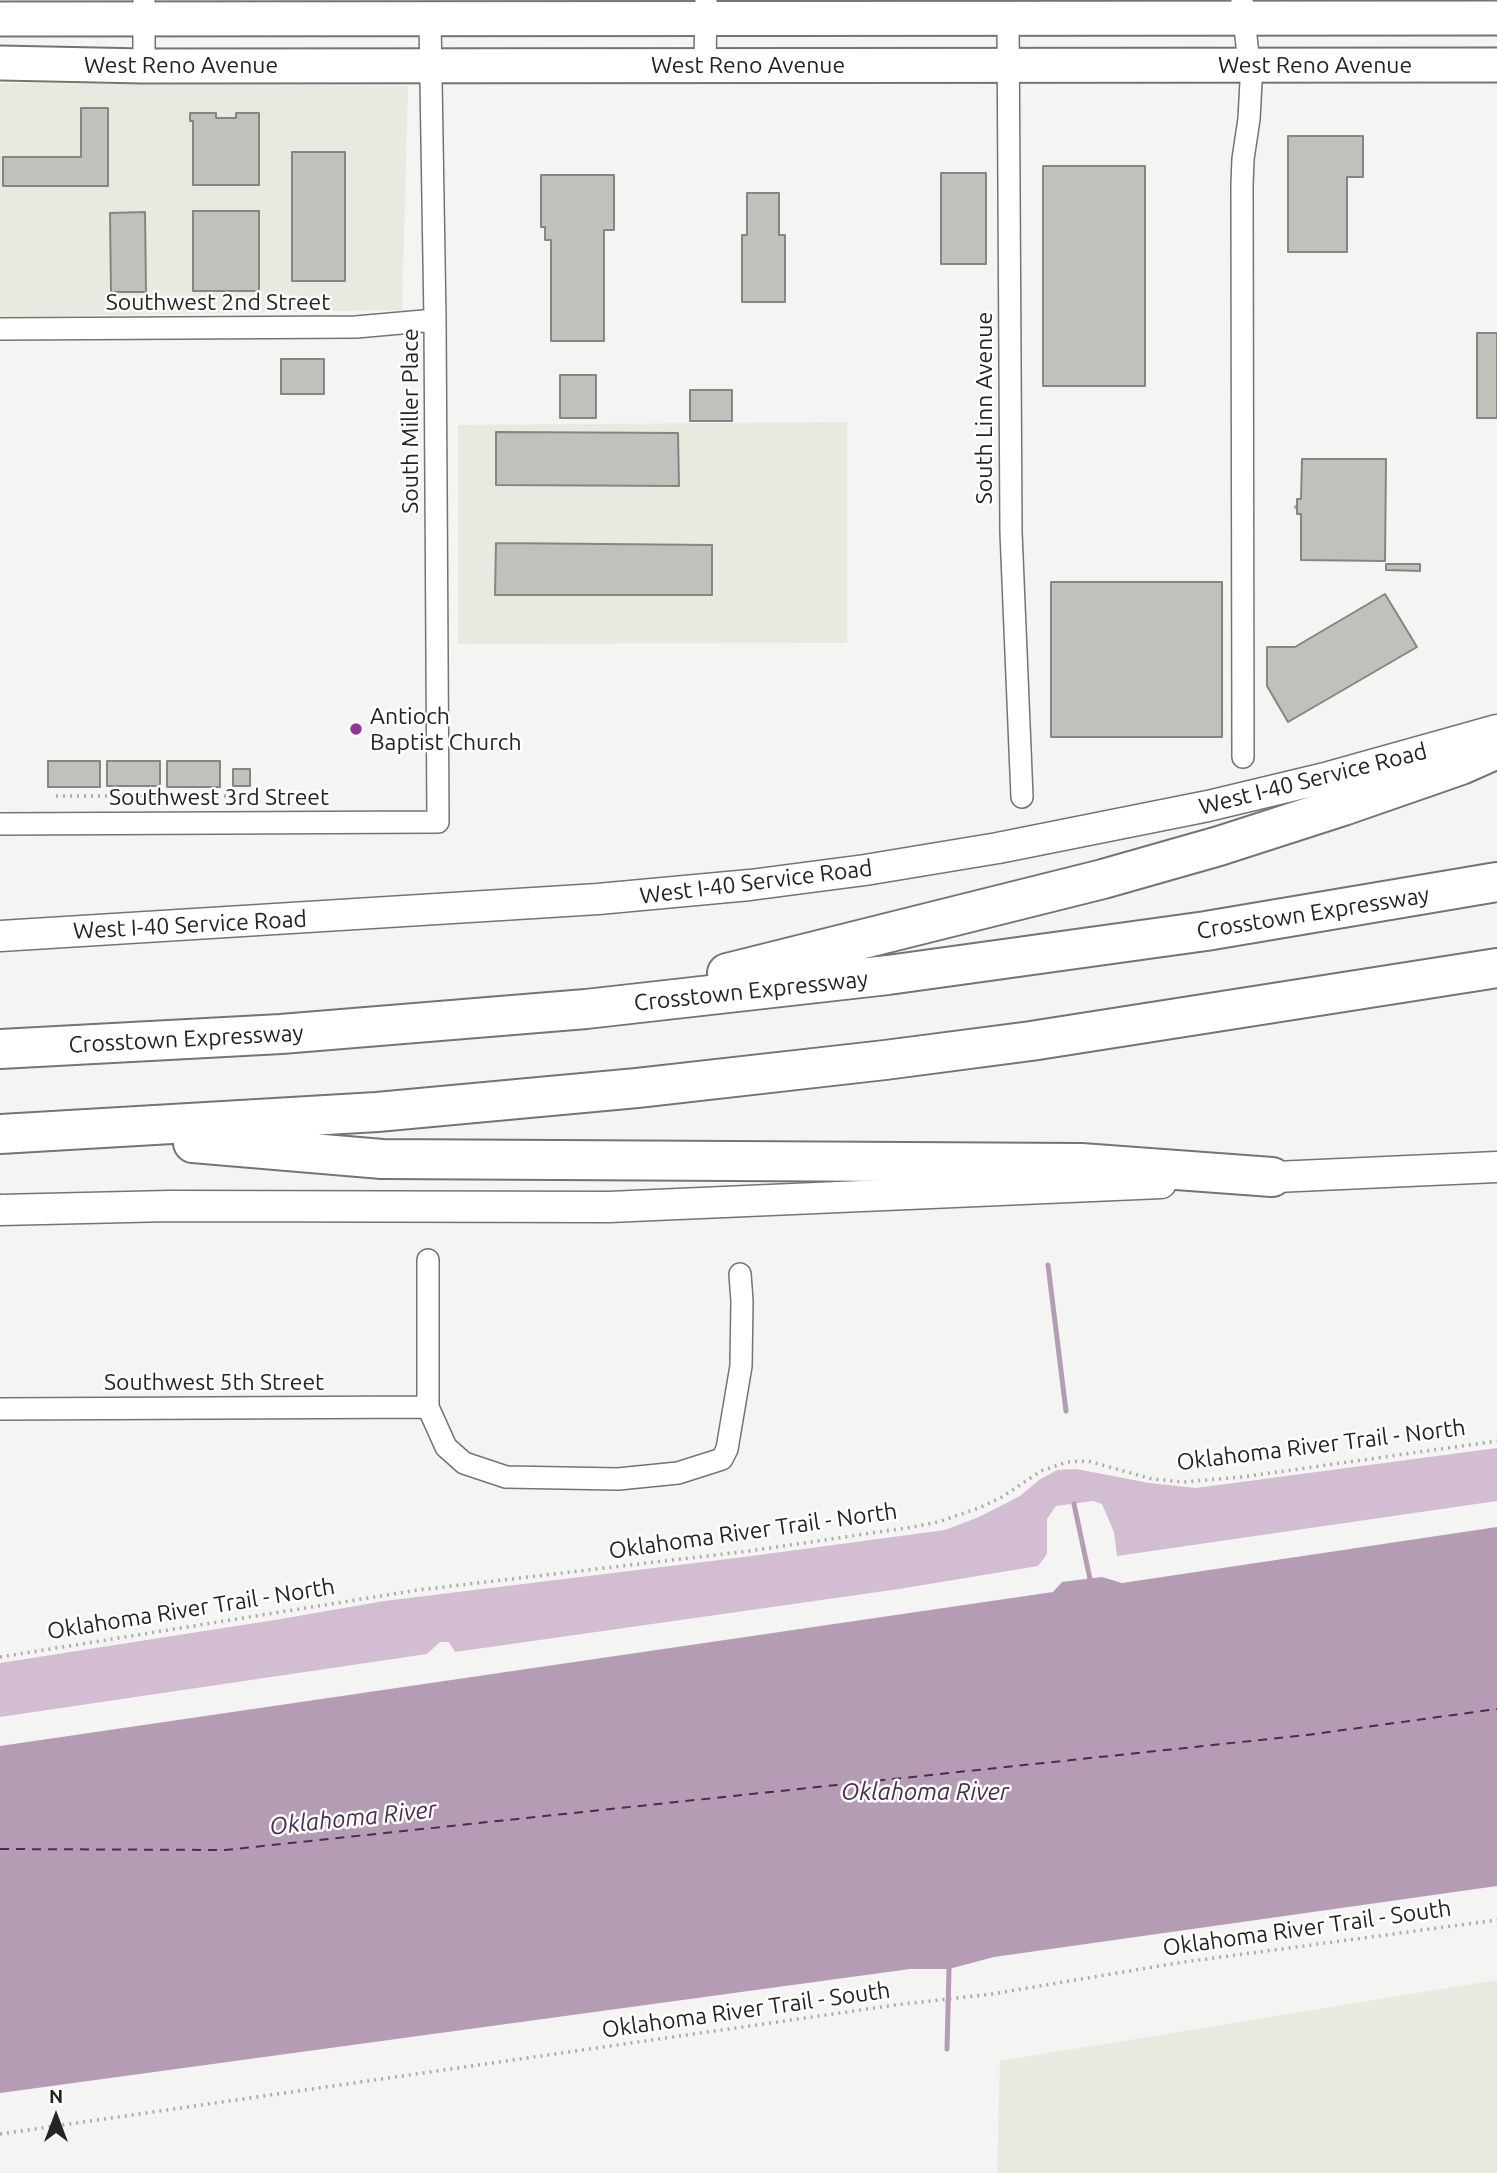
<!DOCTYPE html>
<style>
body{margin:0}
#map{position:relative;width:1497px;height:2173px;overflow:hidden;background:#f4f5f2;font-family:Ubuntu,sans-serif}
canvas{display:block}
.north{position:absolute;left:21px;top:2082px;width:70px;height:70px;-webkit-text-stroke:5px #fff;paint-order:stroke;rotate:0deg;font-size:19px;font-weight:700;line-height:28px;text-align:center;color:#242423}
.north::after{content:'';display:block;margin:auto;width:24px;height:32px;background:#242423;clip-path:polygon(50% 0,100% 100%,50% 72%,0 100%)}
</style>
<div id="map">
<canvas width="1497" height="2173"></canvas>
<div class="north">N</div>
</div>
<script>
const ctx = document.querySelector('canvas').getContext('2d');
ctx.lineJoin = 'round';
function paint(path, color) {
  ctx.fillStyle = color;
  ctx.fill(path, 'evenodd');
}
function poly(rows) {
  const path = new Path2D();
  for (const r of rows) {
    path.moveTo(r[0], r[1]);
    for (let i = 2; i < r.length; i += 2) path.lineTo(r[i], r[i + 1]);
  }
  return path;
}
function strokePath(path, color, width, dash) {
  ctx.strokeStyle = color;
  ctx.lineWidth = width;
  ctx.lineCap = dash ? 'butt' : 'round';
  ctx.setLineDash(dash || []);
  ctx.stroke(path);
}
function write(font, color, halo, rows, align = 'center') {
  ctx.font = font + ' Ubuntu,sans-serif';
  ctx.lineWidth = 5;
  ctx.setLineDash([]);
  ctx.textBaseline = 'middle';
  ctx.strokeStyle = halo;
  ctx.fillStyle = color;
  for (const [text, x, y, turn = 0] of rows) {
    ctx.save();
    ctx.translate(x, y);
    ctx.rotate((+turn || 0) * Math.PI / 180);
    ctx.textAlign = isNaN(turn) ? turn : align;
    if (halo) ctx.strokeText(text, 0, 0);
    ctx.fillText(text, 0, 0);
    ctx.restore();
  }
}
const built = poly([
 [0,83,408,86,402,310,0,317],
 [847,422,847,643,458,644,458,425],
 [1497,1980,1497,2173,997,2173,1000,2061]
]);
const green = poly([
 [1497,1448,1497,1501,1117,1556,1114,1532,1102,1504,1093,1501,1056,1506,1047,1519,1047,1554,1038,1566,899,1589,455,1652,449,1642,440,1642,427,1654,0,1717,0,1663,281,1619,384,1601,744,1557,945,1530,979,1517,1020,1496,1039,1480,1057,1470,1076,1469,1149,1483,1196,1488]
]);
const water = poly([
 [1497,1527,1497,1886,994,1957,949,1969,910,1969,0,2093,0,1746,1053,1592,1062,1582,1102,1577,1122,1583]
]);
const stream = poly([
 [1048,1265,1066,1411],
 [1074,1504,1090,1579],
 [947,2049,949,1969]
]);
const ferry = poly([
 [0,1849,225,1850,1307,1735,1497,1709]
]);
const building = poly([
 [81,108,108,108,108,186,3,186,3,157,81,157,81,108],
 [190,113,216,113,216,118,236,118,236,113,259,113,259,185,193,185,193,121,190,121,190,113],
 [1288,136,1363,136,1363,177,1347,177,1347,252,1288,252,1288,136],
 [292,152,345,152,345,281,292,281,292,152],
 [1043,166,1145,166,1145,386,1043,386,1043,166],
 [941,173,986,173,986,264,941,264,941,173],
 [541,175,614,175,614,230,604,230,604,341,551,341,551,240,545,240,545,227,541,227,541,175],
 [747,193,779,193,779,235,785,235,785,302,742,302,742,235,747,235,747,193],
 [193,211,259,211,259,291,193,291,193,211],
 [145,212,146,292,111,292,110,213,145,212],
 [1477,333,1497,333,1497,418,1477,418,1477,333],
 [281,359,324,359,324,394,281,394,281,359],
 [560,375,596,375,596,418,560,418,560,375],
 [690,390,732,390,732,421,690,421,690,390],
 [496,432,678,433,679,486,496,485,496,432],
 [1302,459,1386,459,1385,561,1301,560,1301,514,1297,514,1297,499,1301,499,1302,459],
 [496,543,712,545,712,595,495,595,496,543],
 [1386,564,1420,564,1420,571,1386,570,1386,564],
 [1051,582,1222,582,1222,737,1051,737,1051,582],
 [1385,594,1417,647,1288,722,1267,686,1267,647,1295,647,1385,594],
 [48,761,100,761,100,787,48,787,48,761],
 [107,761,160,761,160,786,107,786,107,761],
 [167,761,220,761,220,787,167,787,167,761],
 [233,769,250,769,250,786,233,786,233,769]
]);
const path = poly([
 [1294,507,1297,507],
 [56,796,242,796,242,786],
 [0,1657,418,1590,749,1551,913,1527,938,1522,979,1508,1002,1497,1041,1471,1067,1462,1088,1461,1152,1479,1183,1482,1242,1477,1497,1441],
 [0,2134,895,2005,992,1994,1177,1963,1497,1920]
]);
const minor = poly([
 [144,0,144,66],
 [1242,0,1251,82,1249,119,1243,159,1242,185,1243,757],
 [1008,19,1011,532,1022,797],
 [705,65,706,0],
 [0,329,356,327,435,320],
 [0,824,438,822,435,320,430,20],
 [428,1260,428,1407,446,1447,464,1463,506,1477,618,1479,678,1473,722,1459,727,1449,741,1366,742,1301,740,1274],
 [0,1409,428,1407]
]);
const secondary = poly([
 [0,936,598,899,750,885,865,870,998,848,1208,806,1329,777,1497,730],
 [1253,1178,1497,1167],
 [0,1210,170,1206,609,1207,1161,1183]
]);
const primary = poly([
 [0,19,1497,18],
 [0,63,144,66,1497,65]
]);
const motorway = poly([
 [727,973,1103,879,1219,846,1343,806,1461,765,1497,749],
 [0,1049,281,1034,586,1009,888,975,1206,931,1497,882],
 [0,1134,377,1112,637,1088,885,1060,1031,1041,1497,968],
 [193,1143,382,1159,1081,1163,1272,1177]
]);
const markers = [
 [356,729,7,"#94339b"]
];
const streetNames = [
 ["West Reno Avenue",181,65],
 ["West Reno Avenue",748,65],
 ["West Reno Avenue",1315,65],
 ["Southwest 2nd Street",218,302],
 ["South Linn Avenue",984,408,-90],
 ["South Miller Place",410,421,-90],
 ["West I-40 Service Road",1313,779,-14],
 ["Southwest 3rd Street",219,797],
 ["West I-40 Service Road",756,882,-7],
 ["Crosstown Expressway",1313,913,-9],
 ["West I-40 Service Road",190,925,-3],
 ["Crosstown Expressway",751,991,-6],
 ["Crosstown Expressway",186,1039,-3],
 ["Southwest 5th Street",214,1382],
 ["Oklahoma River Trail - North",1321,1445,-7],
 ["Oklahoma River Trail - North",753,1531,-8],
 ["Oklahoma River Trail - North",191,1609,-9],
 ["Oklahoma River Trail - South",1307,1928,-8],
 ["Oklahoma River Trail - South",746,2010,-8]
];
const poiNames = [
 ["Antioch",370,716],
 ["Baptist Church",370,742]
];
const waterNames = [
 ["Oklahoma River",925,1792],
 ["Oklahoma River",353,1818,-6]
];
paint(built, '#e7eadf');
paint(green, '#d2bdd3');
paint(water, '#b39cb4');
strokePath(stream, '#b39cb4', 5);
strokePath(ferry, '#4c2b4e', 2, [9, 7]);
paint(building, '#c0c1bd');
strokePath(building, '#858683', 2);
strokePath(minor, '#747572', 24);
strokePath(secondary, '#747572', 33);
strokePath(primary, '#747572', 37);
strokePath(motorway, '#747572', 42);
strokePath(path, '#abaca9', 3.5, [2, 5]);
strokePath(minor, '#fff', 21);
strokePath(secondary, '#fff', 30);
strokePath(primary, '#fff', 33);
strokePath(motorway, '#fff', 38);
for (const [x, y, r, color] of markers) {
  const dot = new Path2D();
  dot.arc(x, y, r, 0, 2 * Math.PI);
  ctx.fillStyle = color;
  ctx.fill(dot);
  strokePath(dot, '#fff', 2.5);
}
write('23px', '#242423', '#fff', streetNames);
write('23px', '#242423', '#fff', poiNames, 'left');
write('italic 24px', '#4c2b4e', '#fff', waterNames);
</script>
